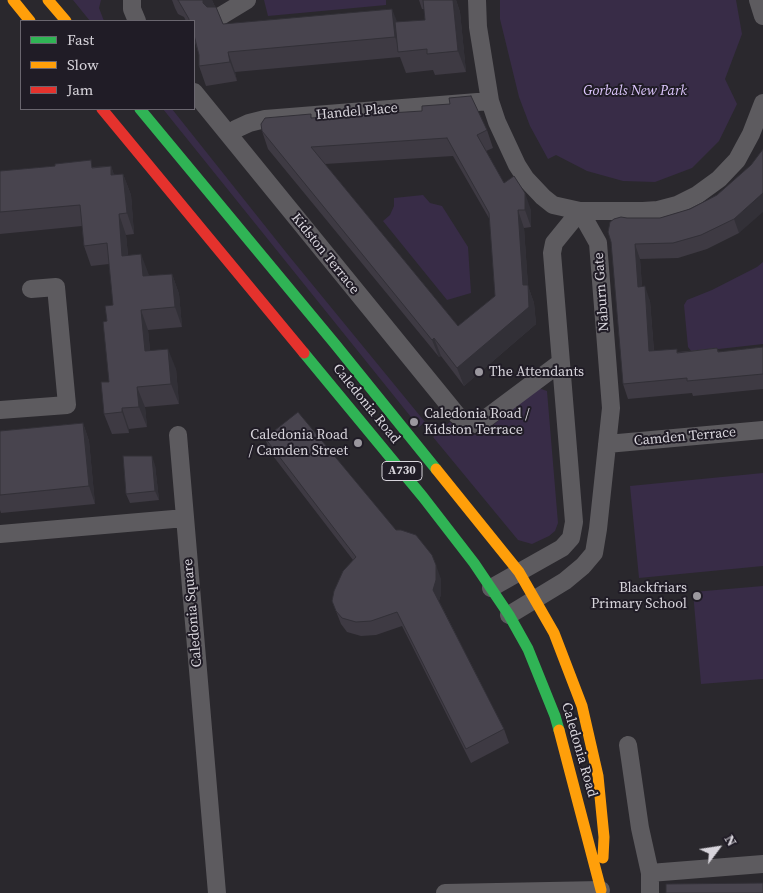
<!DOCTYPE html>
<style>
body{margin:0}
#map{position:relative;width:763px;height:893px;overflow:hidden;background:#2a282d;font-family:"Source Serif 4",serif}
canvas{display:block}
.legend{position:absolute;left:20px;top:20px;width:175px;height:90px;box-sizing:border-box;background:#201c26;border:1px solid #6a666f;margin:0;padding:6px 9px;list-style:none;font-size:15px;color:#d8d5dc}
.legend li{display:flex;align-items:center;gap:10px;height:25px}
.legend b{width:25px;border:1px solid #6a666f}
.north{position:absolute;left:693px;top:823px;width:50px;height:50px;-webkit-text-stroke:4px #201c26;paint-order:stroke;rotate:59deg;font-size:14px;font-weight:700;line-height:20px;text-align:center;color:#d8d5dc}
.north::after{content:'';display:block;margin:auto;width:18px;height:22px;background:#d8d5dc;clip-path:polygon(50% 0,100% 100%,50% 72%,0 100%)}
</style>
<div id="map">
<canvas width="763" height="893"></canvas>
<ul class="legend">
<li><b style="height:6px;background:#30b455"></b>Fast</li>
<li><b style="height:6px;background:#ff9f0a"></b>Slow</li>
<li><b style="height:6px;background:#e5322d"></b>Jam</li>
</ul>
<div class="north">N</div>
</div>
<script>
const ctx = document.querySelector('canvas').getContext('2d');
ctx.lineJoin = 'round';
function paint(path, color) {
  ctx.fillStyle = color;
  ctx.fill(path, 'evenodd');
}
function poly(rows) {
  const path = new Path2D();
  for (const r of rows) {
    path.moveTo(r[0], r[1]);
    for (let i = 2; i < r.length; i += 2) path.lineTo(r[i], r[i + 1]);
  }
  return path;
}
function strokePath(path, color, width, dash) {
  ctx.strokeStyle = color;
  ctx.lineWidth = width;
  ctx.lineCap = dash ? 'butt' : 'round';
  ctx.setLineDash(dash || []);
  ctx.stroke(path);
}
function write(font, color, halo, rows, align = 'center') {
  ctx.font = font + ' "Source Serif 4",serif';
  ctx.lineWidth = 4;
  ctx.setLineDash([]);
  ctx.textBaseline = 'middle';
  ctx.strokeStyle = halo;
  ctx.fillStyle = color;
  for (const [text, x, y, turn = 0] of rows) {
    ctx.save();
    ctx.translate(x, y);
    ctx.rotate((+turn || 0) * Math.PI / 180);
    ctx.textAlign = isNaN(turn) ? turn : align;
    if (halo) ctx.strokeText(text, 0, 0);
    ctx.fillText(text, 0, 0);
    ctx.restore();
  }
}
const green = poly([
 [73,0,101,0,99,8,104,21,90,21],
 [264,0,386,0,386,5,268,16],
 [500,0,736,0,742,34,725,79,737,104,719,141,692,168,655,182,623,181,587,171,556,155,548,159,530,126,519,97,500,19],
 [163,109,172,109,289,256,425,422,419,427],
 [423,195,430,203,442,206,468,247,471,293,447,300,383,221,390,215,394,206,394,198],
 [763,262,763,344,692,352,688,347,684,305,687,300,712,290,757,267],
 [538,388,547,391,558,523,555,531,549,536,532,544,518,540,433,437,450,422,463,434,481,435],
 [763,473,763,566,639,578,630,486],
 [763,586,763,679,701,684,693,592]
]);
const street = poly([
 [132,0,132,9,137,21],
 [477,0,478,27,490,101,497,122,517,165,526,179,543,197,553,205,580,211,643,211,658,210,677,205,697,195,719,179,737,160,751,134,763,103],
 [758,0,763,16],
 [219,17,247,0],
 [194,92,457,415,466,422,474,424,481,422,560,363],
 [229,135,236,129,249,123,265,119,490,101],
 [0,410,67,405,56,287,31,289],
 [178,435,217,893],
 [607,444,763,430],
 [0,534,185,518],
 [491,588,562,548,571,538,574,522,552,253,554,243,580,211,598,243,611,408,598,529,594,553,583,566,565,581,509,615],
 [628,745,640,828,650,873,650,893],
 [650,873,763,864],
 [445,893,601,890]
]);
const fast = poly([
 [140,109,335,344,436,469],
 [304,353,423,497,474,563,509,615,528,649,555,716,559,730]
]);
const slow = poly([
 [13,0,30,21],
 [48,0,66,21],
 [436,469,519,572,554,633,582,706,598,776,604,837,603,858],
 [559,730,601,890]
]);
const jam = poly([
 [102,109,304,353]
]);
const wall = poly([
 [172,0,212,0,223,24,397,22,425,20,424,9,422,9,419,0,456,0,460,12,466,72,435,75,433,70,406,73,400,57,235,72,237,81,206,86,199,66,199,55,194,39,194,21,186,21,184,17,178,14,175,8],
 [312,118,487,130,493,148,486,151,504,183,531,210,531,227,524,228,528,286,534,303,536,324,464,386,441,356,439,357,268,149,262,131],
 [453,156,490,220,495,296,458,326,325,164],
 [751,165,739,233,707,249,678,258,640,259,642,287,650,301,654,351,678,352,717,348,719,352,763,347,763,389,693,396,692,393,628,399,623,384,627,218,660,218,690,209,717,195],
 [111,166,114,175,123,174,131,195,134,234,126,235,128,255,149,275,149,276,172,274,179,294,182,327,148,330,150,350,176,369,179,404,145,407,147,427,129,429,129,433,112,434,104,414,109,382,107,321,113,305,109,264,91,266,84,246,82,226,0,234,0,171,93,167],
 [83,423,89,441,95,504,1,513,0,510,0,431],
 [265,438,396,530,441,579,441,594,439,601,504,729,509,743,471,763,402,626,376,635,361,636,347,632,341,624,332,601,353,560,270,452],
 [155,465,159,500,130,503,126,494]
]);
const shadedWall = poly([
 [203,0,212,0,215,7,210,12,203,3],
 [453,0,456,0,460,12,466,72,458,51],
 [392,9,400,29,400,52,395,37],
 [228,52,235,72,237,81,230,62],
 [111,166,118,186,111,175],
 [123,174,131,195,134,234,127,213],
 [525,193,531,210,531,227,525,210],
 [763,193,763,212,739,233,734,219],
 [518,210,524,228,528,286,534,303,536,324,464,386,457,368,523,285],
 [119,214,126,235,130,276,122,256],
 [635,244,640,259,643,302,638,287],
 [141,254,149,275,151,297,143,276],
 [172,274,179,294,182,327,175,307],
 [645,286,650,301,655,366,649,351],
 [141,310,148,330,152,371,145,351],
 [434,338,441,356,439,357,432,340],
 [168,349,176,369,179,404,171,384],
 [137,387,145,407,147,427,139,407],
 [122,408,129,429,129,433,122,412],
 [83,423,89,441,95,504,89,486],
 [152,456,155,465,159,500,155,491],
 [436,565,441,579,441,594,438,604,433,590]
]);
const building = poly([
 [178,0,203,0,203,3,207,7,216,7,223,24,392,9,395,37,228,52,230,62,199,66,199,55,194,35,194,21,189,21,189,19,178,0],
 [423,0,453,0,458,51,427,54,427,49,398,52,395,22,425,20,423,0],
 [471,96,487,130,477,135,504,183,514,176,525,193,525,210,518,210,523,285,528,285,529,307,457,368,434,338,432,340,262,131,261,124,265,118,311,114,311,118,422,111,422,106,450,104,449,98,471,96],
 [447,138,489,213,495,296,458,326,311,147,447,138],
 [763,149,763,193,734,219,701,235,673,243,635,244,638,287,645,286,649,351,677,349,677,353,717,348,718,352,763,347,763,374,687,381,687,378,623,384,611,242,608,232,610,222,614,219,621,217,627,218,660,218,690,209,717,195,751,165,763,149],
 [91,160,92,168,111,166,111,175,123,174,127,213,119,214,122,256,141,254,143,276,172,274,175,307,141,310,145,351,168,349,171,384,137,387,139,407,122,408,122,412,104,414,101,382,109,382,103,322,107,321,105,306,113,305,107,243,84,246,80,205,0,212,0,171,55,166,55,164,91,160],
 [298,412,396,530,401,530,416,535,432,555,436,565,436,580,433,590,504,729,466,749,397,612,371,621,356,622,342,618,336,611,332,601,334,591,343,571,356,557,265,438,298,412],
 [83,423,89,486,0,495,0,431,83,423],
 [123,456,152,456,155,491,126,494,123,456],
 [763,883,763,893,666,893,666,884,763,883]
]);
const markers = [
 [479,372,5,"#9b989f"],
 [414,422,5,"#9b989f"],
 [358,443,5,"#9b989f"],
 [697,596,5,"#9b989f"]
];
const shields = [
 [402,471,40]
];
const shieldNames = [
 ["A730",402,471]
];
const parkNames = [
 ["Gorbals New Park",635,91]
];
const streetNames = [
 ["Handel Place",357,112,-5],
 ["Kidston Terrace",325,254,51],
 ["Naburn Gate",602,292,-94],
 ["Caledonia Road",366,404,51],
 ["Camden Terrace",685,437,-5],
 ["Caledonia Square",193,613,-95],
 ["Caledonia Road",579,750,74]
];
const poiNames = [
 ["The Attendants",489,372],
 ["Caledonia Road /",424,414],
 ["Kidston Terrace",424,430],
 ["Caledonia Road",348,435,"right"],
 ["/ Camden Street",348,451,"right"],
 ["Blackfriars",687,588,"right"],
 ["Primary School",687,604,"right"]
];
paint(green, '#382c47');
strokePath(street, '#5d5b5f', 18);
strokePath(fast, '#30b455', 11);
strokePath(slow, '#ff9f0a', 11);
strokePath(jam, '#e5322d', 11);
paint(wall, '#3e3a43');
paint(shadedWall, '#323037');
paint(building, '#48444e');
strokePath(building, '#323037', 1);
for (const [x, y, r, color] of markers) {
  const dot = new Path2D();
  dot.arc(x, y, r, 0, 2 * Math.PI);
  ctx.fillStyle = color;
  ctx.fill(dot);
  strokePath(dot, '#201c26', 2);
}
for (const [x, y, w] of shields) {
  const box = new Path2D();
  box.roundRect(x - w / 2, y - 9.5, w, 19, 4);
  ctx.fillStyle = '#201c26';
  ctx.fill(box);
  strokePath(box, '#d8d5dc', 1);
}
write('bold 12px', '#d8d5dc', null, shieldNames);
write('italic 14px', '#dec8fe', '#201c26', parkNames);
write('14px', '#d8d5dc', '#201c26', streetNames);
write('14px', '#d8d5dc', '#201c26', poiNames, 'left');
</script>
